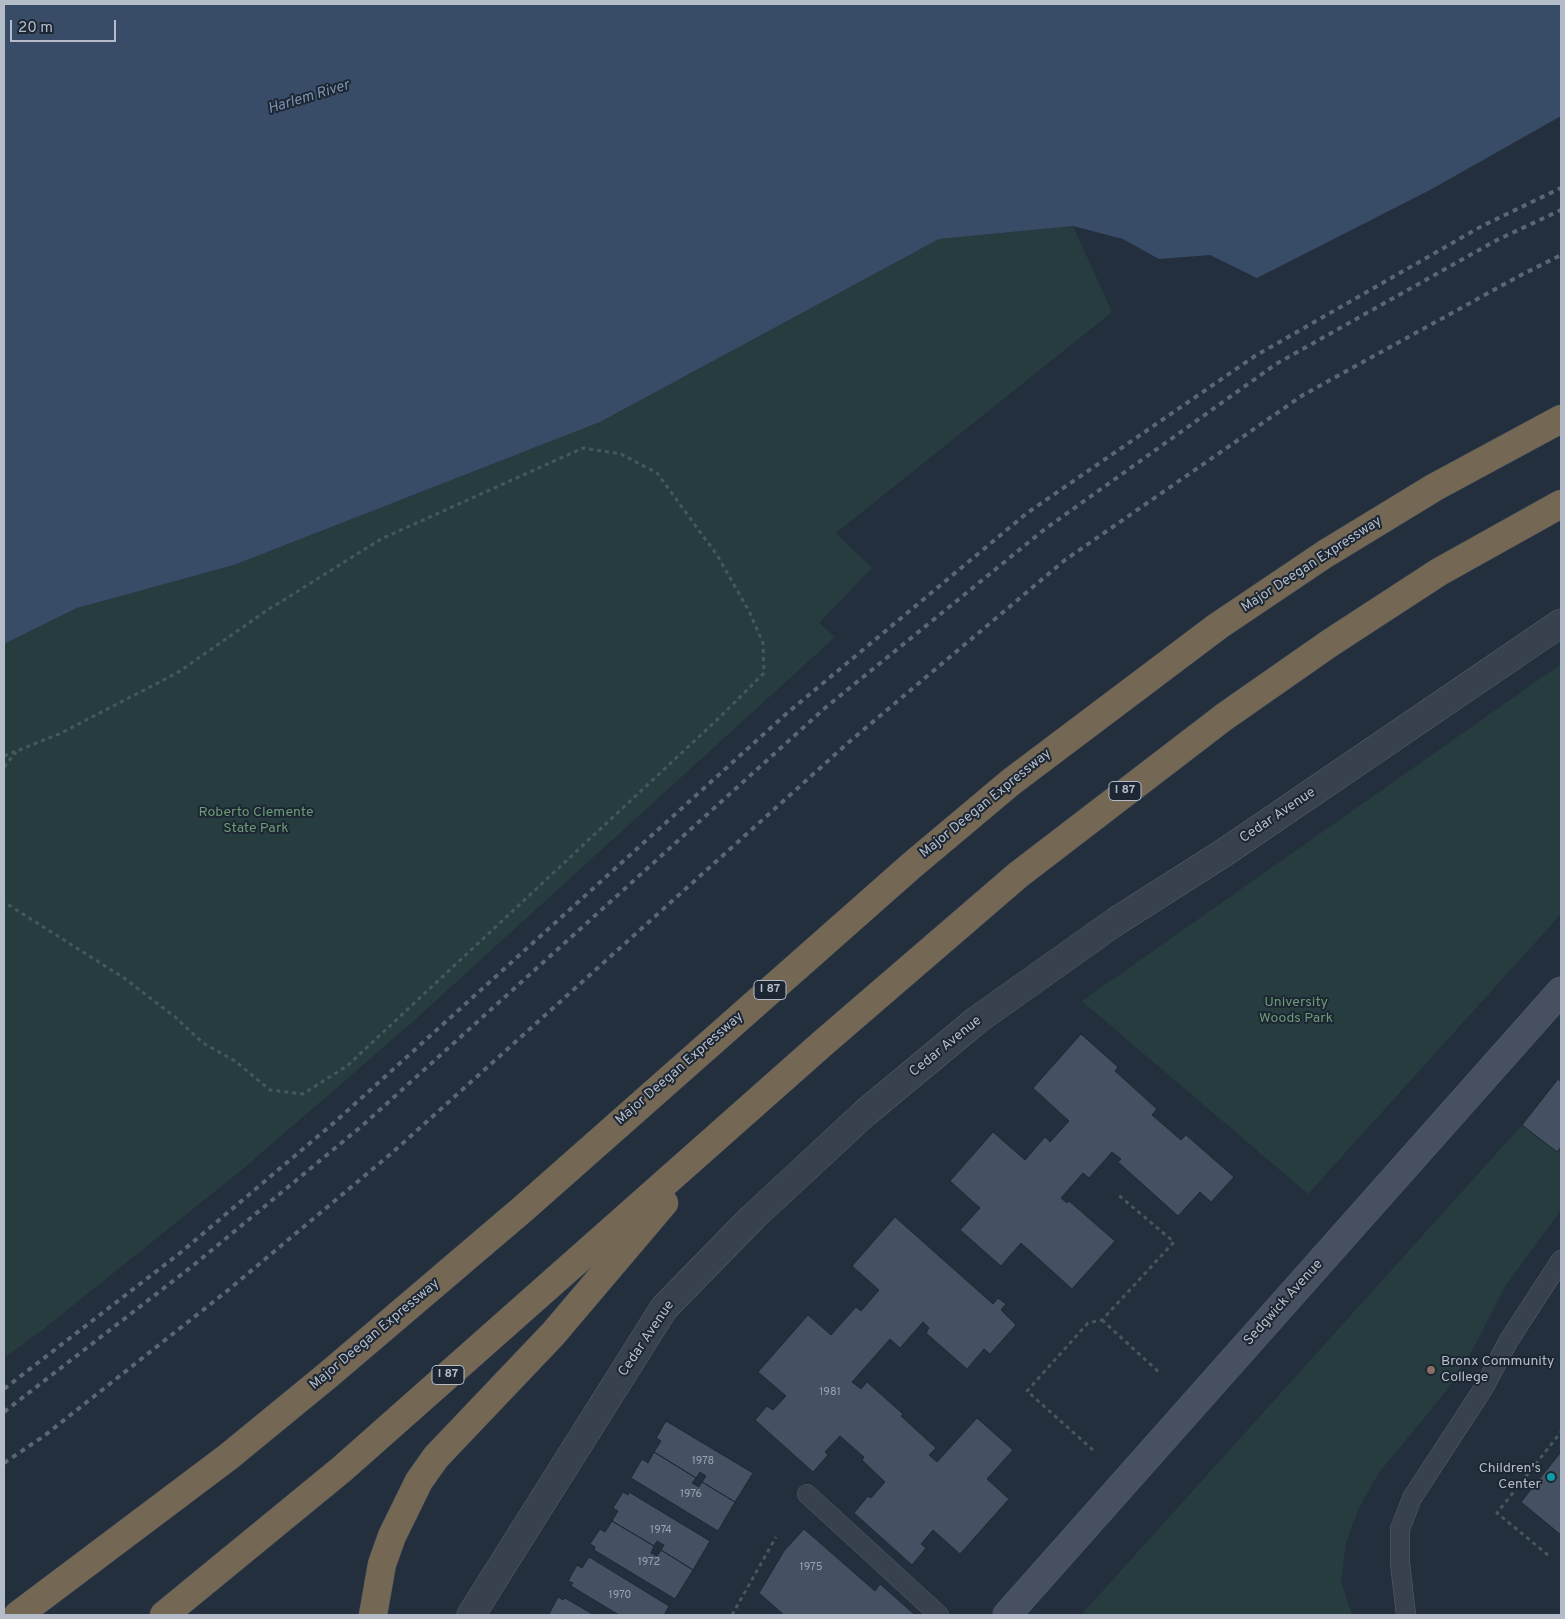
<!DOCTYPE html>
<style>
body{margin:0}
#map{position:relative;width:1565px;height:1619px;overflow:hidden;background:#242f3e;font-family:Overpass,sans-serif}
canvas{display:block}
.frame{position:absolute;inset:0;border:5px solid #b4bcc9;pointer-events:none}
.scale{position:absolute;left:10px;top:20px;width:106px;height:22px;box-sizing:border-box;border:2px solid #b4bcc9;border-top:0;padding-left:6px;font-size:15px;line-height:18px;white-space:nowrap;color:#b4bcc9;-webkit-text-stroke:4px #1d2633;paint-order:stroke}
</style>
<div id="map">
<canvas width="1565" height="1619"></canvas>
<div class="frame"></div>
<div class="scale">20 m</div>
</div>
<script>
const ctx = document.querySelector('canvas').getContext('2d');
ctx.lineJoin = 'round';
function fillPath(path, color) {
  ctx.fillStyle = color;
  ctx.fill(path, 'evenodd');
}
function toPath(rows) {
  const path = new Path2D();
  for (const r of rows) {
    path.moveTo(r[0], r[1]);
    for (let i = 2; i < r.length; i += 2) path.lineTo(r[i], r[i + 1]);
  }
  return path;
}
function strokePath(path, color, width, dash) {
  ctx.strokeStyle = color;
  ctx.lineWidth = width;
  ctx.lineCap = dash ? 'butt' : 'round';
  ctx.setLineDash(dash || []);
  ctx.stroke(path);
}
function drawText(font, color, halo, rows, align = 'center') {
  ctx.font = font + ' Overpass,sans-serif';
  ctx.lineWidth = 4;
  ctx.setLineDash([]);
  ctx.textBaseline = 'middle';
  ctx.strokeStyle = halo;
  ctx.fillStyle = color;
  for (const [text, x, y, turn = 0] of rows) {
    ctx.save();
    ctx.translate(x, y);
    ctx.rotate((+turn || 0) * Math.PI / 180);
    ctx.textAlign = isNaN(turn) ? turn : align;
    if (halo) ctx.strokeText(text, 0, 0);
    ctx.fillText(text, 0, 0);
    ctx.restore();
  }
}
fillPath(toPath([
 [1073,226,1112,312,836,533,872,568,819,623,835,637,408,1026,244,1168,40,1332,4,1358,4,644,77,608,234,565,600,422,939,239],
 [1561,664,1561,914,1308,1194,1082,1001],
 [1522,1125,1557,1152,1561,1147,1561,1210,1506,1285,1473,1349,1447,1390,1378,1474,1358,1510,1346,1543,1341,1581,1352,1615,1081,1615]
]), '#263c3f');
fillPath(toPath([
 [4,4,1561,4,1561,116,1430,190,1257,278,1210,255,1159,259,1123,239,1073,226,939,239,600,422,234,565,77,608,4,644]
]), '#394c67');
const building = toPath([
 [1081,1034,1118,1067,1115,1071,1157,1109,1152,1115,1181,1140,1186,1135,1234,1177,1211,1202,1200,1192,1178,1216,1118,1162,1121,1159,1112,1152,1089,1178,1083,1173,1061,1198,1067,1203,1069,1201,1115,1241,1072,1289,1021,1243,1001,1266,960,1230,980,1208,950,1181,993,1132,1025,1160,1045,1137,1050,1142,1069,1121,1033,1088,1081,1034],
 [1558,1079,1561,1082,1561,1147,1557,1152,1522,1125,1558,1079],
 [895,1217,993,1304,998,1298,1006,1304,1001,1310,1016,1325,990,1354,984,1349,967,1369,926,1333,929,1328,923,1322,900,1348,890,1339,852,1382,861,1389,867,1382,903,1414,901,1416,936,1448,929,1455,937,1462,977,1418,1013,1450,987,1479,1009,1499,960,1554,933,1530,921,1544,926,1548,912,1565,854,1513,868,1496,871,1498,885,1482,862,1460,864,1457,840,1436,825,1452,828,1455,813,1472,755,1420,767,1406,773,1410,786,1396,758,1372,808,1315,831,1335,856,1307,861,1311,879,1290,852,1266,895,1217],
 [666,1421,753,1473,735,1502,702,1482,706,1476,700,1472,696,1478,654,1452,661,1441,656,1438,666,1421],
 [654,1452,696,1478,692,1483,699,1487,702,1482,735,1502,718,1531,631,1478,642,1459,648,1463,654,1452],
 [1561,1452,1561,1535,1521,1502,1561,1452],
 [623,1492,628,1495,629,1492,710,1541,693,1570,661,1550,664,1545,657,1541,654,1546,612,1521,618,1511,613,1508,623,1492],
 [612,1521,654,1546,651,1553,657,1556,661,1550,693,1570,675,1599,594,1550,595,1547,590,1544,600,1529,605,1532,612,1521],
 [804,1529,875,1591,880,1584,915,1615,784,1615,759,1593,784,1551,804,1529],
 [589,1557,669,1606,664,1615,619,1615,571,1586,573,1583,568,1581,577,1565,582,1568,589,1557],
 [558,1597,563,1600,565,1598,594,1615,551,1615,549,1614,558,1597]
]);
fillPath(building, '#455162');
strokePath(building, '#1f2835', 1);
const service = toPath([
 [807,1494,939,1615],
 [1406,1615,1400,1563,1400,1529,1412,1498,1483,1389,1509,1340,1561,1260]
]);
const minor = toPath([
 [471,1615,664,1308,752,1218,865,1113,977,1020,1115,922,1225,852,1561,623]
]);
const secondary = toPath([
 [1007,1615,1561,991]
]);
const motorway = toPath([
 [18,1615,228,1457,328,1375,524,1208,911,866,1011,782,1218,626,1325,554,1435,487,1561,419],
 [164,1615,342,1469,823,1043,1018,875,1224,717,1330,643,1439,572,1561,504],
 [373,1615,382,1564,392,1536,419,1481,436,1457,553,1334,664,1203]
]);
strokePath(service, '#565f6c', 20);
strokePath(minor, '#565f6c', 29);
strokePath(secondary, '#565f6c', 29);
strokePath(motorway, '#434c59', 29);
strokePath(toPath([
 [4,756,59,734,177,673,266,611,381,539,583,448,621,454,657,473,717,555,749,611,763,643,764,673,720,717,347,1066,303,1094,270,1090,235,1061,203,1043,175,1017,124,978,4,902],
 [4,767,16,752],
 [1102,1320,1161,1374],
 [1093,1450,1027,1391,1088,1323,1102,1320,1174,1242,1116,1193],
 [1548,1555,1497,1513,1561,1432],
 [732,1615,776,1537]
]), '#44595c', 3, [4, 4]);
strokePath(service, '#38414e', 19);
strokePath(minor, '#38414e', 28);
strokePath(secondary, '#465061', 28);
strokePath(motorway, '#746855', 28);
strokePath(toPath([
 [4,1389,180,1253,336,1121,786,714,1027,513,1255,356,1482,226,1561,188],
 [4,1412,195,1264,363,1125,825,708,1045,529,1276,364,1495,241,1561,210],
 [4,1463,44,1436,227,1291,393,1152,849,742,1065,560,1303,395,1521,275,1561,255]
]), '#5a6575', 4, [5, 5]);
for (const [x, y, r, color] of [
 [1431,1370,5,"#8d6e63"],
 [1551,1477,5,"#0f9aa8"]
]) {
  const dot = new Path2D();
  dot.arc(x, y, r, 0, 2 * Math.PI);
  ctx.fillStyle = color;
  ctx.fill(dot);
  strokePath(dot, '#1d2633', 2);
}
drawText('11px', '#98a1af', null, [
 ["1981",830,1393],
 ["1978",703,1462],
 ["1976",691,1495],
 ["1974",661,1531],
 ["1972",649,1563],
 ["1975",811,1568],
 ["1970",620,1596]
]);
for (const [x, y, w] of [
 [1125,791,32],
 [770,990,32],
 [448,1375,32]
]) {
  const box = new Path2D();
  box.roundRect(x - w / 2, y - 9.5, w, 19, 4);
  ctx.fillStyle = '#1d2633';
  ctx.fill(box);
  strokePath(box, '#b4bcc9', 1);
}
drawText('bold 12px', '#b4bcc9', null, [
 ["I 87",1125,791],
 ["I 87",770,990],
 ["I 87",448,1375]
]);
drawText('14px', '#b4bcc9', '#1d2633', [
 ["Major Deegan Expressway",1312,565,-33],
 ["Major Deegan Expressway",986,804,-39],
 ["Cedar Avenue",1278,816,-34],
 ["Cedar Avenue",946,1047,-39],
 ["Major Deegan Expressway",680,1069,-41],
 ["Sedgwick Avenue",1284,1303,-48],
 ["Major Deegan Expressway",375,1335,-40],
 ["Cedar Avenue",647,1339,-56]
]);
drawText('14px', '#6b9a76', '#1d2633', [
 ["Roberto Clemente",256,813],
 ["State Park",256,829],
 ["University",1296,1003],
 ["Woods Park",1296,1019]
]);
drawText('14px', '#b4bcc9', '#1d2633', [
 ["Bronx Community",1441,1362],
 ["College",1441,1378],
 ["Children's",1541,1469,"right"],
 ["Center",1541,1485,"right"]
], 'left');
drawText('italic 15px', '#7c92b1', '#1d2633', [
 ["Harlem River",309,98,-17]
]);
</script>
